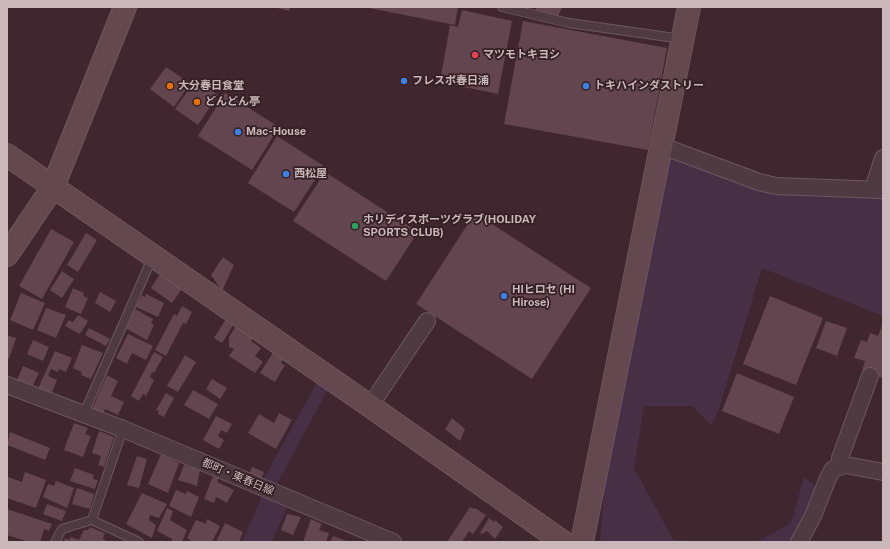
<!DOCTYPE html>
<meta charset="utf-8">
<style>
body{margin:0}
#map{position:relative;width:890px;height:549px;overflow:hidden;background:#40262e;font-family:"Public Sans",sans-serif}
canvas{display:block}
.frame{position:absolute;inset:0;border:8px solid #cab7bc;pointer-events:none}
</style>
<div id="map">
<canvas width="890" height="549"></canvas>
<div class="frame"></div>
</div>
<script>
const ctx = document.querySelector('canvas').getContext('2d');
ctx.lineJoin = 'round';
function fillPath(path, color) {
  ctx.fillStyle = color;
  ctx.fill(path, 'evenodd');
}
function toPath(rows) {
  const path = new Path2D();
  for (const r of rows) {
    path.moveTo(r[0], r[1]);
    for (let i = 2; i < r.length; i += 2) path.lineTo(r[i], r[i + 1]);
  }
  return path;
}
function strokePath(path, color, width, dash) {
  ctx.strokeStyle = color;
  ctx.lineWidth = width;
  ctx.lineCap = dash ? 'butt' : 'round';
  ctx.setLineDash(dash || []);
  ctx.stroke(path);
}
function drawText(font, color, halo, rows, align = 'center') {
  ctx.font = font + ' "Public Sans","Noto Sans JP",sans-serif';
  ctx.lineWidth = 3.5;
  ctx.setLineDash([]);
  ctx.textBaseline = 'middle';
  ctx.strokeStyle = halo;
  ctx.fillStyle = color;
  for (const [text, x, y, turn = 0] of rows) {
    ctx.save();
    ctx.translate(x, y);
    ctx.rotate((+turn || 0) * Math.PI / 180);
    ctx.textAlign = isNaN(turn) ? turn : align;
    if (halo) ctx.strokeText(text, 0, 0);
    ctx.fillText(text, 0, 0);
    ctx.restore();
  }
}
fillPath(toPath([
 [671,154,774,191,883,195,883,316,762,268,719,409,711,425,692,406,644,406,634,468,673,539,698,542,600,542,605,481],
 [317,382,328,389,276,486,263,480],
 [804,477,818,488,792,542,756,542,791,523],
 [263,494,288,505,272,542,242,542]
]), '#472f45');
fillPath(toPath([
 [274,7,290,7,289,11],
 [364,7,458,7,455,25],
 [536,7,562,7,558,17,536,10],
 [462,10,512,21,498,94,440,82,450,25,458,27],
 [523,21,667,48,648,150,504,124],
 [166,67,190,83,174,107,150,89],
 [196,79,218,95,198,125,175,109],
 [225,93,279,127,252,170,198,136],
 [277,136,324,166,294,212,248,183],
 [325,172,418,232,386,281,293,221],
 [475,213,591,288,532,379,416,304],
 [51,229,74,242,42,299,19,286],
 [86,233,97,240,78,272,67,265],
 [223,257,234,265,222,291,211,275],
 [62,271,74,279,62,298,50,290],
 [160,274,182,289,172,303,151,288],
 [73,288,84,293,83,296,88,298,81,314,65,307],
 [100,292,116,301,110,312,95,303],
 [21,293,45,303,33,330,10,320],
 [146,294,164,303,158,317,136,307,142,295,145,297],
 [770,296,823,318,796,385,743,364],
 [182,306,192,312,186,324,183,323,166,356,155,350,174,314,177,316],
 [46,308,66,315,56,338,37,330],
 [135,309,153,319,151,323,154,325,147,340,125,328],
 [78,315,88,321,80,334,65,326,69,320,73,322],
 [226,319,234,324,222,343,214,338],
 [826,321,847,328,837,356,816,348],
 [883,323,883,378,862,371,865,361,854,358,861,340,867,342,870,333,878,336],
 [236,326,253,338,251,341,261,348,255,356,263,362,255,373,229,356,234,349,229,347,229,337],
 [89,328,110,339,106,346,85,335],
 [128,334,153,346,146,360,132,353,127,364,116,358],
 [7,335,16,338,9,359,7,359],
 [33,340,49,347,43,361,27,354],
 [82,345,103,353,91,379,81,375,82,372,73,368],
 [55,351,72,358,66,372,59,369,58,372,51,369,48,376,57,380,51,395,38,389],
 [274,351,284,358,281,363,285,365,275,382,260,373],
 [154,352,163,357,154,373,152,372,150,377,154,380,146,396,143,394,139,401,131,396],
 [185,355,196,362,178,392,167,386],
 [23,366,39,373,32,387,17,380],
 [737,373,794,397,779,434,722,411],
 [107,375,118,381,111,396,124,402,118,415,105,409,103,414,92,409],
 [212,379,227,388,220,399,206,389],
 [193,390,218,404,209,419,184,405],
 [166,393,174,398,164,417,158,414,159,411,156,410],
 [279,413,292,420,276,449,248,433,259,414,274,423],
 [216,416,232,424,227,433,221,430,218,436,224,440,219,449,203,440],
 [452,418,465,429,460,441,445,429],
 [74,423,88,428,85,434,91,436,83,457,64,450],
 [99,431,114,437,104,467,98,465,101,456,92,453],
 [10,432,50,448,45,460,7,445],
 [161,454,179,463,168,493,148,484],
 [137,456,147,459,139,488,127,485],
 [184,465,200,470,197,486,178,480],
 [252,467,264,472,261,480,249,474],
 [75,468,94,475,93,479,98,480,95,489,70,481],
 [25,472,46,480,36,508,7,498,8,477,22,482],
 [213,476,219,478,217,482,234,490,227,503,216,497,214,503,204,499],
 [56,481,74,488,67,508,43,497,48,484,54,486],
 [77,488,94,494,90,509,72,504],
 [176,490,186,494,187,491,199,497,191,517,169,506],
 [142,493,167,504,159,518,150,515,149,520,156,525,152,538,126,524],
 [47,504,66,511,62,521,43,514],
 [470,507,474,509,475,508,486,515,473,534,469,531,462,542,447,542],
 [167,508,173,511,170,520,187,530,182,542,171,542,172,539,157,531],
 [7,509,52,524,49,531,44,529,40,542,29,542,7,535],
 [287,514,301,517,293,535,281,530],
 [489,518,494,522,495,520,503,527,495,539,487,531,482,534,480,533],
 [207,519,220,526,212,542,193,542,187,538,196,520,206,524],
 [311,519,322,524,319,530,329,533,326,542,303,542],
 [225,523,243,532,239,542,216,542],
 [90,527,105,533,103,539,108,542,64,542,65,538,69,540,71,537,79,540,84,530,88,530],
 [333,536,349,542,330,542]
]), '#62454e');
const lane = toPath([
 [502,7,569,23,682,39],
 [84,413,153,256],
 [92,520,123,429],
 [55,542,62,529,92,520,139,542]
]);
const street = toPath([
 [662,146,759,182,776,186,883,190],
 [873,189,883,158],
 [7,385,123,429,393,542],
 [370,406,427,321],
 [840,458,870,376],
 [799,542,813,516,828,478,833,469,846,465,883,472]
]);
const secondary = toPath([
 [7,155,370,406,563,542],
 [7,255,53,187,125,7],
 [582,542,689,7]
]);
strokePath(lane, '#6d585f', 10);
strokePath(street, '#6d585f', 18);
strokePath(secondary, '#6d585f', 24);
strokePath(lane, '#503a41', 8);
strokePath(street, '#503a41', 16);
strokePath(secondary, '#63484f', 22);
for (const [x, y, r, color] of [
 [475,55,4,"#e0444e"],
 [404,81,4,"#3f7fe0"],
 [170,86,4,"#e8710a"],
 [586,86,4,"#3f7fe0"],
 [197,102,4,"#e8710a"],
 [238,132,4,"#3f7fe0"],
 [286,174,4,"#3f7fe0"],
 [355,226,4,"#2e9e5b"],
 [504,296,4,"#3f7fe0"]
]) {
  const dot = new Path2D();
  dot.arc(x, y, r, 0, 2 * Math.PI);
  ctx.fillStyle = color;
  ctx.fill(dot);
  strokePath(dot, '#351f26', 1.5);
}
drawText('bold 11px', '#cab7bc', '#351f26', [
 ["マツモトキヨシ",483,55],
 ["フレスポ春日浦",412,81],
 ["大分春日食堂",178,86],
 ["トキハインダストリー",594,86],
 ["どんどん亭",205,102],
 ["Mac-House",246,132],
 ["西松屋",294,174],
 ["ホリデイスポーツグラブ(HOLIDAY",363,220],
 ["SPORTS CLUB)",363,233],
 ["HIヒロセ (HI",512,290],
 ["Hirose)",512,303]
], 'left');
drawText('11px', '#cab7bc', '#351f26', [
 ["都町・東春日線",238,477,23]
]);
</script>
